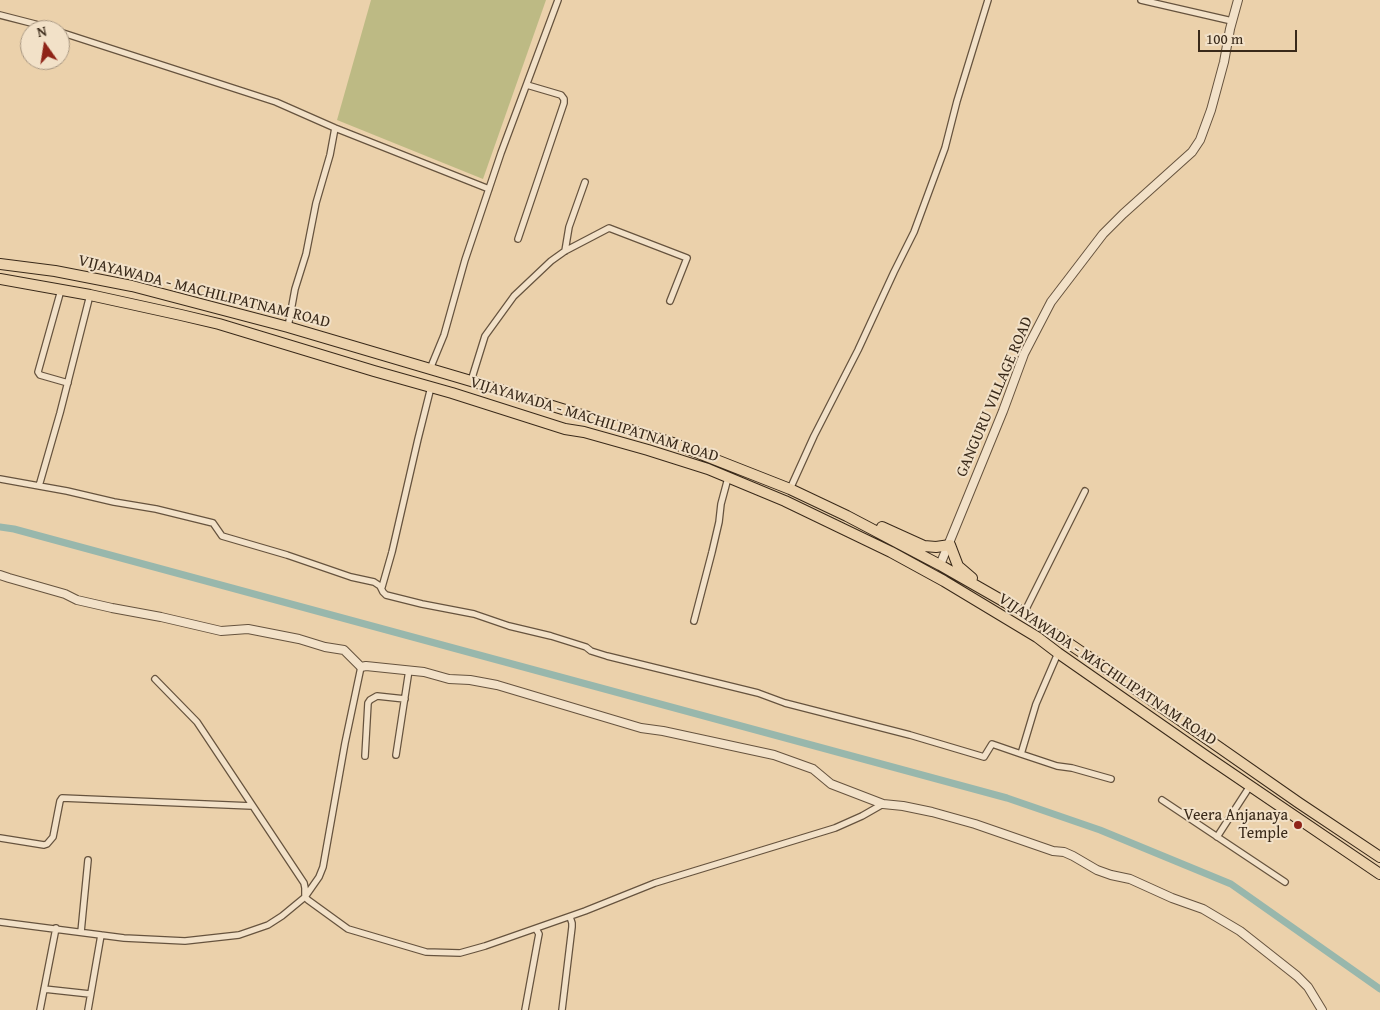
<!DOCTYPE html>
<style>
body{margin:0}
#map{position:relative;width:1380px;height:1010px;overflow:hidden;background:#ebd1ab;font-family:"Gentium Book Plus",serif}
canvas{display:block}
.north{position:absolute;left:20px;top:20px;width:50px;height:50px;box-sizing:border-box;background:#f2e1c8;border:1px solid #a89782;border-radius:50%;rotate:347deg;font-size:14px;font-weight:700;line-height:20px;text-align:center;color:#392919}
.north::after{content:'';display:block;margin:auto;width:18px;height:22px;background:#8f2418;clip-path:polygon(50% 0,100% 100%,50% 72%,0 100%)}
.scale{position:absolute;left:1198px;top:30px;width:99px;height:22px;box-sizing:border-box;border:2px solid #392919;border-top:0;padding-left:6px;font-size:15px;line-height:18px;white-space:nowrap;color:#392919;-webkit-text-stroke:4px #f2e1c8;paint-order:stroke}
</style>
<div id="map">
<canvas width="1380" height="1010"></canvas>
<div class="north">N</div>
<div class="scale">100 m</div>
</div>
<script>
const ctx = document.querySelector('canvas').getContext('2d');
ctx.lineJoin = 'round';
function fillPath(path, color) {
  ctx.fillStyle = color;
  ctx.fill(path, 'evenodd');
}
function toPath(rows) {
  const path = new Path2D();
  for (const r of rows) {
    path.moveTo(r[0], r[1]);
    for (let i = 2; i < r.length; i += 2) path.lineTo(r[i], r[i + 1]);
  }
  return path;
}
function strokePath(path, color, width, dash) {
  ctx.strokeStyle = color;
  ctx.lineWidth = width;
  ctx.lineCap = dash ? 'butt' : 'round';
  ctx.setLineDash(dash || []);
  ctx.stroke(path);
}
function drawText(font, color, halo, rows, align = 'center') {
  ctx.font = font + ' "Gentium Book Plus",serif';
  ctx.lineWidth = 4;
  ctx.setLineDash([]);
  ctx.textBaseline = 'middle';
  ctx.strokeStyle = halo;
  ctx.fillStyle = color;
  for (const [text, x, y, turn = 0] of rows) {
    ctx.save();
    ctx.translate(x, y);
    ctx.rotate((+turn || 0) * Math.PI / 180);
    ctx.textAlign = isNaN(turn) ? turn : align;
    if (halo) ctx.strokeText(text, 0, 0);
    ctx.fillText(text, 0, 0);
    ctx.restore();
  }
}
fillPath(toPath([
 [371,0,546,0,483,179,337,120]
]), '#bdba84');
strokePath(toPath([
 [0,527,14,529,1007,798,1100,830,1231,884,1380,989]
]), '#98b7ac', 7);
const minor = toPath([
 [1141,0,1232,21],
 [0,15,35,24,53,30],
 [60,32,276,102,335,128,489,189],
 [518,239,564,103,564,99,561,95,527,85],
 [565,251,569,227,585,182],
 [61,290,38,372,40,375,68,383],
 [288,327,295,289,306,254,316,203,330,155,335,128],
 [430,369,444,335,465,260,501,153,558,0],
 [471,381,485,336,514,296,551,261,565,251,609,228,687,258,670,301],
 [0,479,67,491,114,502,156,509,213,523,222,536,287,555,351,577,374,582,380,586,383,592,386,595,422,604,474,614,509,626,551,636,586,647,591,651,607,656,758,693,785,703,910,735,984,757,992,744,1021,754,1036,704,1058,653],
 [39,486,60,413,90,295],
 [790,489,814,436,858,350,894,272,914,232,945,148,957,101,988,0],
 [382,587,392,552,418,439,431,387],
 [1024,613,1085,491],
 [694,621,712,552,719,522,721,504,728,478],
 [155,679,197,722,304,883,305,888,305,897,308,900,348,929,426,952,460,953,485,946,585,911,655,883,835,828,862,816,883,804],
 [1021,754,1057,766,1072,768,1111,779],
 [396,755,409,670],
 [365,756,368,703,370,700,377,696,405,699],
 [1162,800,1285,882],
 [1217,837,1250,786],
 [0,838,44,845,47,844,53,837,60,801,62,798,252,806],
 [0,922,124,938,185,941,239,935,268,925,282,916,305,897,319,877,323,867,345,743,361,667],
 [81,932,88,860],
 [44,989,90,994],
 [40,1010,56,928],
 [88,1010,101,935],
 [525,1010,538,939,539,934,536,929],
 [562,1010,572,927,572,923,570,917]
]);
const tertiary = toPath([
 [940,565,1003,411,1024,354,1051,302,1103,234,1123,214,1192,152,1200,140,1211,110,1224,62,1230,29,1238,0],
 [0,575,9,578,65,594,77,600,112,608,161,617,221,631,248,629,299,639,325,647,344,650,361,667,366,666,424,672,449,679,470,680,497,685,641,728,663,731,774,755,813,769,831,784,883,804,903,806,932,812,975,824,1053,851,1064,852,1073,856,1097,870,1111,875,1130,879,1172,898,1203,909,1240,931,1297,976,1308,987,1322,1010]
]);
const trunk = toPath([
 [0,264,55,271,132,286,288,327,471,381,673,443,790,489,847,516,940,565,1024,613,1124,681,1299,803,1380,857],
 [0,279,90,295,181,315,219,324,374,371,452,393,565,429,584,432,648,450,708,469,785,501,891,552,944,581,1037,637,1058,653,1206,756,1380,874],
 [882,527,924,546,936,547,950,545,958,566,972,578]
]);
strokePath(minor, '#66533e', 8);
strokePath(tertiary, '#66533e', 10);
strokePath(trunk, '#392919', 12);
strokePath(minor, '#f2e1c8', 5.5);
strokePath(tertiary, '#f2e1c8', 8);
strokePath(trunk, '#ebd1ab', 10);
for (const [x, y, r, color] of [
 [1298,825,5,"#8f2418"]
]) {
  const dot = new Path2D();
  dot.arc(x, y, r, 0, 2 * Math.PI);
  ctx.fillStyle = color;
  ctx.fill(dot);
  strokePath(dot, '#f2e1c8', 2);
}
drawText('16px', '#392919', '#f2e1c8', [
 ["VIJAYAWADA - MACHILIPATNAM ROAD",204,292,14],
 ["GANGURU VILLAGE ROAD",995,397,-67],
 ["VIJAYAWADA - MACHILIPATNAM ROAD",594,420,17],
 ["VIJAYAWADA - MACHILIPATNAM ROAD",1107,670,34]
]);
drawText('16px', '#392919', '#f2e1c8', [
 ["Veera Anjanaya",1288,816],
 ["Temple",1288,834]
], 'right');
</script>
